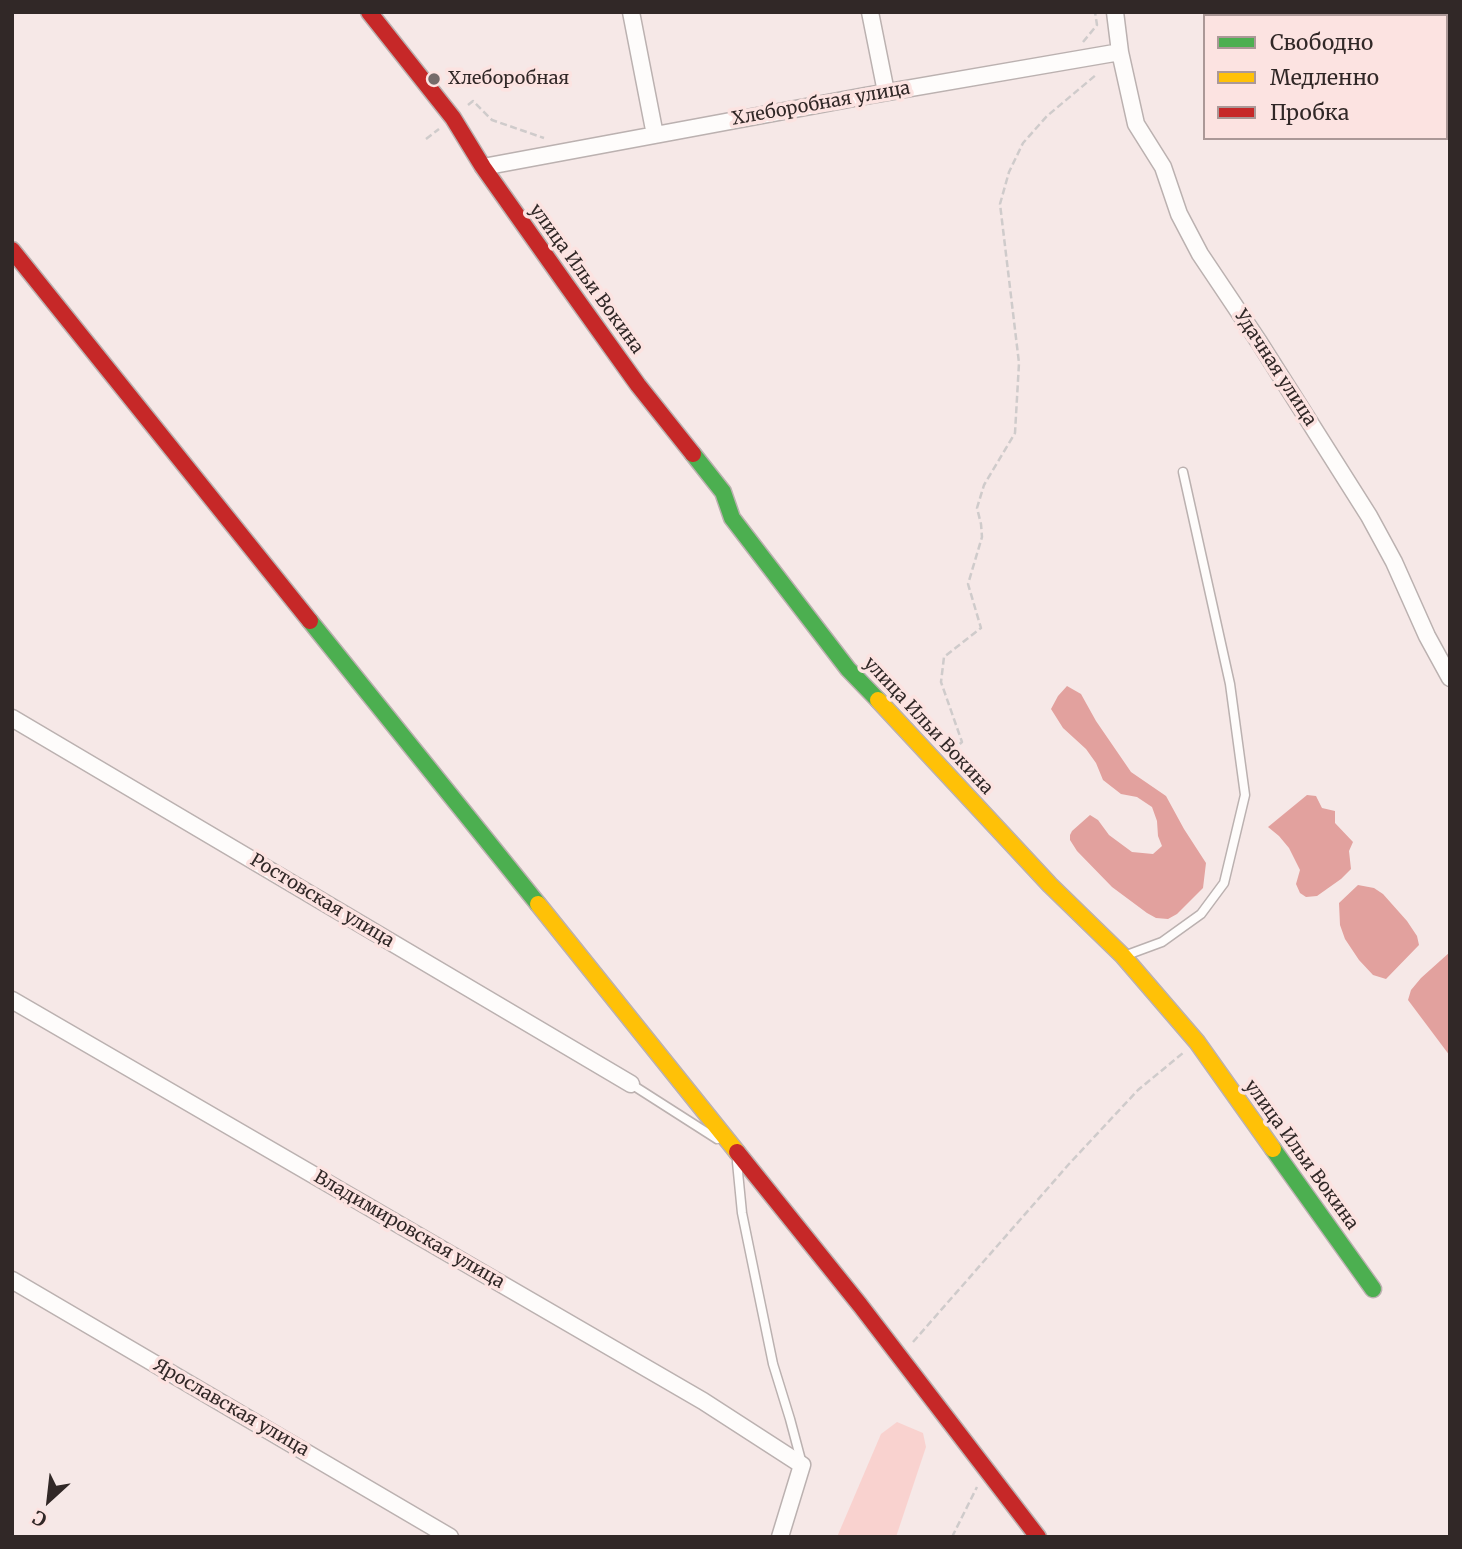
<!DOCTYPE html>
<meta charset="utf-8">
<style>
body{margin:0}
#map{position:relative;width:1462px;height:1549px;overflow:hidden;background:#f6e8e7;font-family:Merriweather,serif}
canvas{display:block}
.frame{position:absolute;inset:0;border:14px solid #312827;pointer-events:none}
.legend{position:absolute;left:1203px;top:14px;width:245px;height:126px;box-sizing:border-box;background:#fce3e1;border:2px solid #ab9897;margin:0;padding:9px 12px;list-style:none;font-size:21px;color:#312827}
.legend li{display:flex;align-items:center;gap:14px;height:35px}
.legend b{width:35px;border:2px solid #ab9897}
.north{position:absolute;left:14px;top:1465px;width:70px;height:70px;-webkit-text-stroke:5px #fce3e1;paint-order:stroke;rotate:207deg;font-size:19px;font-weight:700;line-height:28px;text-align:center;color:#312827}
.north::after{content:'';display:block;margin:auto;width:24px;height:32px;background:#312827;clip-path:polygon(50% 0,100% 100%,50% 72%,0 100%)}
</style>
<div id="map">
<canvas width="1462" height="1549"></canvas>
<div class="frame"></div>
<ul class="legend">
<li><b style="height:9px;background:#4caf50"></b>Свободно</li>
<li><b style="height:9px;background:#ffc107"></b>Медленно</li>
<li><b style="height:9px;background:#c62828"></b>Пробка</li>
</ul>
<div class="north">С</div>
</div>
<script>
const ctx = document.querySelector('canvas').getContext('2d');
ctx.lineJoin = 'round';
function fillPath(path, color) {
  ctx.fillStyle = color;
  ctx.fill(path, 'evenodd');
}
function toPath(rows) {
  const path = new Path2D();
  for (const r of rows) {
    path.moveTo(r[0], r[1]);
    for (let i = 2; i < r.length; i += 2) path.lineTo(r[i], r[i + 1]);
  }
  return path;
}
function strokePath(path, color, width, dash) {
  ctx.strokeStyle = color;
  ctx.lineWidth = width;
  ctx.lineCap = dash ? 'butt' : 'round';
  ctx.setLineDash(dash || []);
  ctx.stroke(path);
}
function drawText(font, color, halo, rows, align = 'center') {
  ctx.font = font + ' Merriweather,serif';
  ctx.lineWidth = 7;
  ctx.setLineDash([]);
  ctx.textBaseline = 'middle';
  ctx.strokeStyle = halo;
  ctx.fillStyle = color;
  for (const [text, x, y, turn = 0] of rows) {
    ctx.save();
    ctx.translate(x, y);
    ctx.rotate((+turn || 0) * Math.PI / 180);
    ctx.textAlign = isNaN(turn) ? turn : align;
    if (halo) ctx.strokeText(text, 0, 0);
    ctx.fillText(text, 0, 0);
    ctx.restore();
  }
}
fillPath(toPath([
 [897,1422,923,1433,926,1447,896,1537,837,1537,881,1434]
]), '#f9d2cf');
fillPath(toPath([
 [1067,686,1081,694,1096,721,1131,772,1166,796,1184,829,1206,863,1203,888,1177,914,1168,919,1156,918,1147,913,1112,887,1077,851,1070,840,1070,835,1072,831,1090,815,1098,820,1109,835,1132,852,1153,854,1162,846,1158,836,1157,821,1152,807,1137,797,1121,794,1103,780,1096,763,1086,749,1063,728,1051,709,1058,696],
 [1307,795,1316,796,1322,808,1335,811,1335,823,1353,842,1349,851,1351,869,1341,879,1317,896,1306,897,1300,893,1296,884,1300,870,1289,848,1279,836,1268,827],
 [1358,885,1374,888,1383,894,1407,921,1417,936,1419,945,1386,979,1373,975,1359,960,1345,939,1340,925,1339,903],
 [1450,952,1450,1056,1408,1000,1411,990,1421,978]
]), '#e2a19e');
const lane = toPath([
 [1124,956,1162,942,1201,914,1224,883,1245,795,1230,684,1183,472],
 [631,1084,717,1139],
 [737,1162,742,1213,773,1364,790,1419,802,1464]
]);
const street = toPath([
 [631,12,655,135],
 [870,12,886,92],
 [1120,52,1136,124,1163,167,1179,214,1200,254,1259,342,1369,516,1394,562,1427,636,1450,678],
 [483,167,865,96,1120,52,1115,12],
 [12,718,631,1084],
 [12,1000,703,1401,802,1465,780,1537],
 [12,1280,450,1537]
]);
const fast = toPath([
 [693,454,723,492,732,518,848,669,878,700],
 [310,621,538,904],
 [1273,1149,1373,1289]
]);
const slow = toPath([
 [878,700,1050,885,1123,956,1197,1042,1273,1149],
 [538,904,737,1152]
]);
const jam = toPath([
 [369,12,453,118,483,167,565,283,638,385,693,454],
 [12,250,310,621],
 [737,1152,860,1305,1038,1537]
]);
strokePath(lane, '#bbb1b0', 11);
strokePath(street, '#bbb1b0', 19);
strokePath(fast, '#bbb1b0', 19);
strokePath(slow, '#bbb1b0', 19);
strokePath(jam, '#bbb1b0', 19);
strokePath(toPath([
 [1083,42,1097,25,1095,12],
 [468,105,473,101,492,120,544,138],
 [426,139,439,129],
 [952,751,962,742,941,682,944,657,981,628,968,584,982,537,981,524,977,508,984,485,1015,433,1019,363,1000,204,1009,172,1023,143,1047,116,1097,74],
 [913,1342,1069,1164,1138,1090,1183,1053],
 [952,1537,977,1487]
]), '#cfcbcb', 2.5, [7, 3.5]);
strokePath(lane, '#fefcfb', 8);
strokePath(street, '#fefcfb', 16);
strokePath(fast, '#4caf50', 16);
strokePath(slow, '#ffc107', 16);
strokePath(jam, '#c62828', 16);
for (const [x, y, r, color] of [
 [434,79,7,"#766b6a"]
]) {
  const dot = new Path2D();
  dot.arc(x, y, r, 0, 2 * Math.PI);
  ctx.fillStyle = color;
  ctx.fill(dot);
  strokePath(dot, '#fce3e1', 2.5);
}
drawText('18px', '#312827', '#fce3e1', [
 ["Хлеборобная",448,79]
], 'left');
drawText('18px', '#312827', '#fce3e1', [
 ["Хлеборобная улица",821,104,-10],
 ["улица Ильи Вокина",586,279,54],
 ["Удачная улица",1275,368,57],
 ["улица Ильи Вокина",928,726,47],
 ["Ростовская улица",322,901,31],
 ["улица Ильи Вокина",1301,1155,54],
 ["Владимировская улица",409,1230,30],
 ["Ярославская улица",231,1408,30]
]);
</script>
